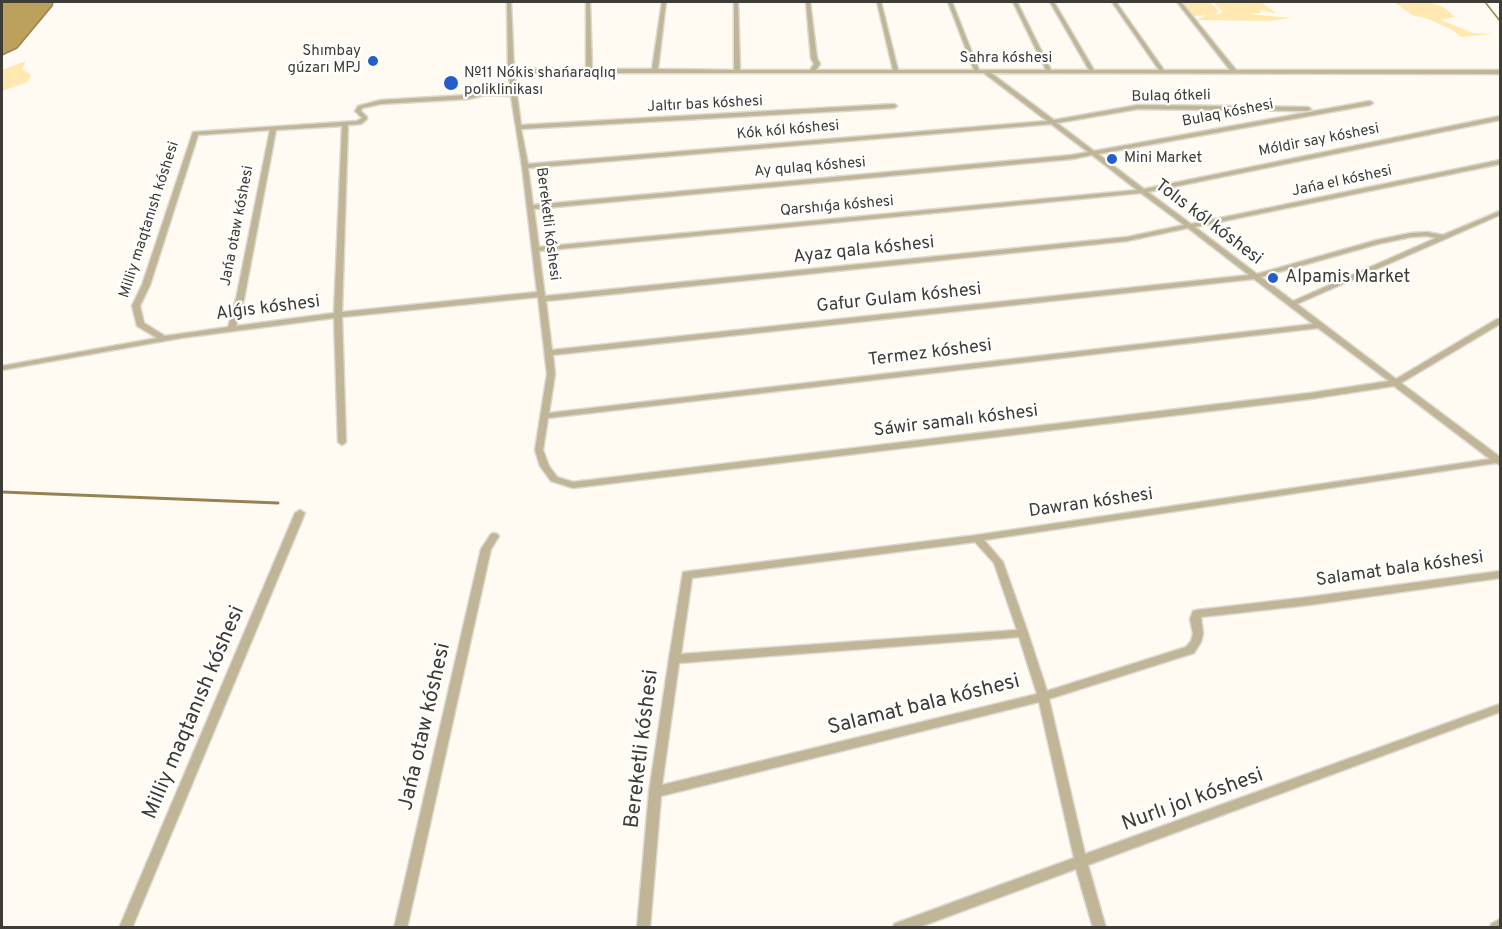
<!DOCTYPE html>
<meta charset="utf-8">
<style>
body{margin:0}
#map{position:relative;width:1502px;height:929px;overflow:hidden;background:#fffbf2;font-family:Overpass,sans-serif}
canvas{display:block}
.frame{position:absolute;inset:0;border:3px solid #3e3c36;pointer-events:none}
</style>
<div id="map">
<canvas width="1502" height="929"></canvas>
<div class="frame"></div>
</div>
<script>
const ctx = document.querySelector('canvas').getContext('2d');
ctx.lineJoin = 'round';
function fillPath(path, color) {
  ctx.fillStyle = color;
  ctx.fill(path, 'evenodd');
}
function toPath(rows) {
  const path = new Path2D();
  for (const r of rows) {
    path.moveTo(r[0], r[1]);
    for (let i = 2; i < r.length; i += 2) path.lineTo(r[i], r[i + 1]);
  }
  return path;
}
function strokePath(path, color, width, dash) {
  ctx.strokeStyle = color;
  ctx.lineWidth = width;
  ctx.lineCap = dash ? 'butt' : 'round';
  ctx.setLineDash(dash || []);
  ctx.stroke(path);
}
function drawText(font, color, halo, rows, align = 'center') {
  ctx.font = font + ' Overpass,sans-serif';
  ctx.lineWidth = 4.5;
  ctx.setLineDash([]);
  ctx.textBaseline = 'middle';
  ctx.strokeStyle = halo;
  ctx.fillStyle = color;
  for (const [text, x, y, turn = 0] of rows) {
    ctx.save();
    ctx.translate(x, y);
    ctx.rotate((+turn || 0) * Math.PI / 180);
    ctx.textAlign = isNaN(turn) ? turn : align;
    if (halo) ctx.strokeText(text, 0, 0);
    ctx.fillText(text, 0, 0);
    ctx.restore();
  }
}
fillPath(toPath([
 [1182,2,1210,2,1219,11,1216,15,1223,12,1213,2,1261,2,1277,14,1261,10,1260,13,1249,14,1292,18,1269,21,1196,20,1207,15,1194,16],
 [1394,2,1430,2,1445,8,1455,17,1441,20,1473,33,1493,34,1461,37,1451,29,1428,19,1412,15],
 [26,61,22,69,31,75,28,82,2,91,2,70]
]), '#ffe9b1');
const water = toPath([
 [2,2,53,2,52,6,17,48,2,55,2,2]
]);
fillPath(water, '#bba15b');
strokePath(water, '#968350', 1.5);
strokePath(toPath([
 [1485,2,1500,21]
]), '#968350', 1.5);
strokePath(toPath([
 [2,492,278,503]
]), '#968350', 3);
const minor = toPath([
 [507,2,511,2,514,69,586,69,586,2,590,2,592,69,652,69,662,2,666,2,658,69,734,70,734,2,738,2,740,70,810,70,814,64,811,58,806,2,810,2,817,58,820,64,816,70,893,70,877,2,881,2,898,70,974,70,948,2,952,2,979,70,1046,70,1013,2,1017,2,1051,70,1089,70,1050,2,1054,2,1094,70,1159,70,1112,2,1116,2,1164,70,1230,70,1177,2,1181,2,1236,70,1500,70,1500,74,991,73,1054,120,1138,105,1308,107,1311,109,1308,111,1138,109,1057,123,1094,151,1370,101,1373,103,1370,105,1098,154,1144,189,1500,116,1500,120,1148,192,1191,224,1500,160,1500,164,1195,227,1257,274,1377,240,1411,233,1427,232,1443,235,1500,211,1500,215,1297,304,1396,379,1497,319,1500,319,1500,324,1401,383,1500,457,1500,465,1496,463,984,540,1003,562,1028,633,1047,691,1186,647,1191,641,1193,634,1190,619,1193,611,1197,610,1309,597,1500,571,1500,578,1309,605,1201,617,1203,634,1201,642,1194,653,1049,699,1085,854,1500,704,1500,712,1088,865,1106,928,1093,928,1076,869,917,928,893,928,894,924,899,922,1074,858,1039,702,661,796,650,928,637,928,649,792,669,659,683,572,977,535,1490,459,1394,386,1310,399,573,488,551,481,540,466,535,450,547,374,538,297,342,317,346,442,342,445,338,442,334,318,181,338,2,370,2,366,157,338,137,326,132,306,142,285,193,132,357,121,362,118,355,111,358,106,381,100,468,95,486,91,511,92,508,71,507,2],
 [514,73,984,73,1047,121,528,164,521,129,894,108,897,106,894,104,521,125,517,95,519,94,517,92,514,73],
 [486,95,511,96,522,166,537,292,342,312,348,125,361,124,367,119,367,117,361,111,362,108,381,104,468,99,486,95],
 [1051,124,1088,152,1072,155,533,205,528,168,1051,124],
 [342,126,334,313,236,326,244,299,276,130,342,126],
 [270,130,236,299,228,327,165,336,144,323,140,306,150,285,198,135,270,130],
 [1092,155,1137,190,539,247,534,209,1072,159,1092,155],
 [1141,193,1184,225,1127,237,545,296,539,251,1141,193],
 [1188,228,1249,275,552,350,546,301,1127,241,1188,228],
 [1427,236,1436,238,1293,301,1261,277,1378,244,1411,237,1427,236],
 [1254,279,1313,324,549,413,555,374,553,355,1254,279],
 [1318,328,1389,381,1310,393,573,482,557,477,549,466,543,450,548,418,1318,328],
 [975,542,994,563,1017,630,681,654,692,578,975,542],
 [1019,637,1037,694,662,785,679,663,1019,637],
 [300,510,305,513,132,928,119,928,295,513,300,510],
 [494,533,497,534,499,536,491,549,407,928,394,928,481,549,491,534,494,533],
 [1500,919,1500,928,1490,928,1491,924,1500,919]
]);
strokePath(minor, '#dcd9d0', 3);
fillPath(minor, '#c0b597');
for (const [x, y, r, color] of [
 [373,61,6,"#235ecb"],
 [451,83,8,"#235ecb"],
 [1112,159,6,"#235ecb"],
 [1273,278,6,"#235ecb"]
]) {
  const dot = new Path2D();
  dot.arc(x, y, r, 0, 2 * Math.PI);
  ctx.fillStyle = color;
  ctx.fill(dot);
  strokePath(dot, '#fff', 2);
}
drawText('15px', '#3e3c36', '#fff', [
 ["Shımbay",361,52,"right"],
 ["gúzarı MPJ",361,69,"right"],
 ["№11 Nókis shańaraqlıq",464,74],
 ["poliklinikası",464,91],
 ["Mini Market",1124,159]
], 'left');
drawText('15px', '#3e3c36', '#fff', [
 ["Sahra kóshesi",1006,59],
 ["Bulaq ótkeli",1171,97,-1],
 ["Jaltır bas kóshesi",705,105,-3],
 ["Bulaq kóshesi",1228,114,-11],
 ["Kók kól kóshesi",788,131,-5],
 ["Móldir say kóshesi",1319,141,-11],
 ["Ay qulaq kóshesi",810,168,-5],
 ["Jańa el kóshesi",1342,182,-12],
 ["Qarshıǵa kóshesi",837,207,-5],
 ["Milliy maqtanısh kóshesi",150,220,-72],
 ["Bereketli kóshesi",547,224,83],
 ["Jańa otaw kóshesi",238,226,-79]
]);
drawText('18px', '#3e3c36', '#fff', [
 ["Tolıs kól kóshesi",1208,223,37],
 ["Ayaz qala kóshesi",864,251,-6],
 ["Gafur Gulam kóshesi",899,299,-6],
 ["Alǵıs kóshesi",268,309,-7],
 ["Termez kóshesi",930,354,-7],
 ["Sáwir samalı kóshesi",956,422,-7],
 ["Dawran kóshesi",1091,504,-8],
 ["Salamat bala kóshesi",1400,570,-8]
]);
drawText('18px', '#3e3c36', '#fff', [
 ["Alpamis Market",1285,278]
], 'left');
drawText('21px', '#3e3c36', '#fff', [
 ["Salamat bala kóshesi",924,706,-14],
 ["Milliy maqtanısh kóshesi",195,713,-67],
 ["Jańa otaw kóshesi",426,727,-77],
 ["Bereketli kóshesi",643,749,-83],
 ["Nurlı jol kóshesi",1193,801,-20]
]);
</script>
